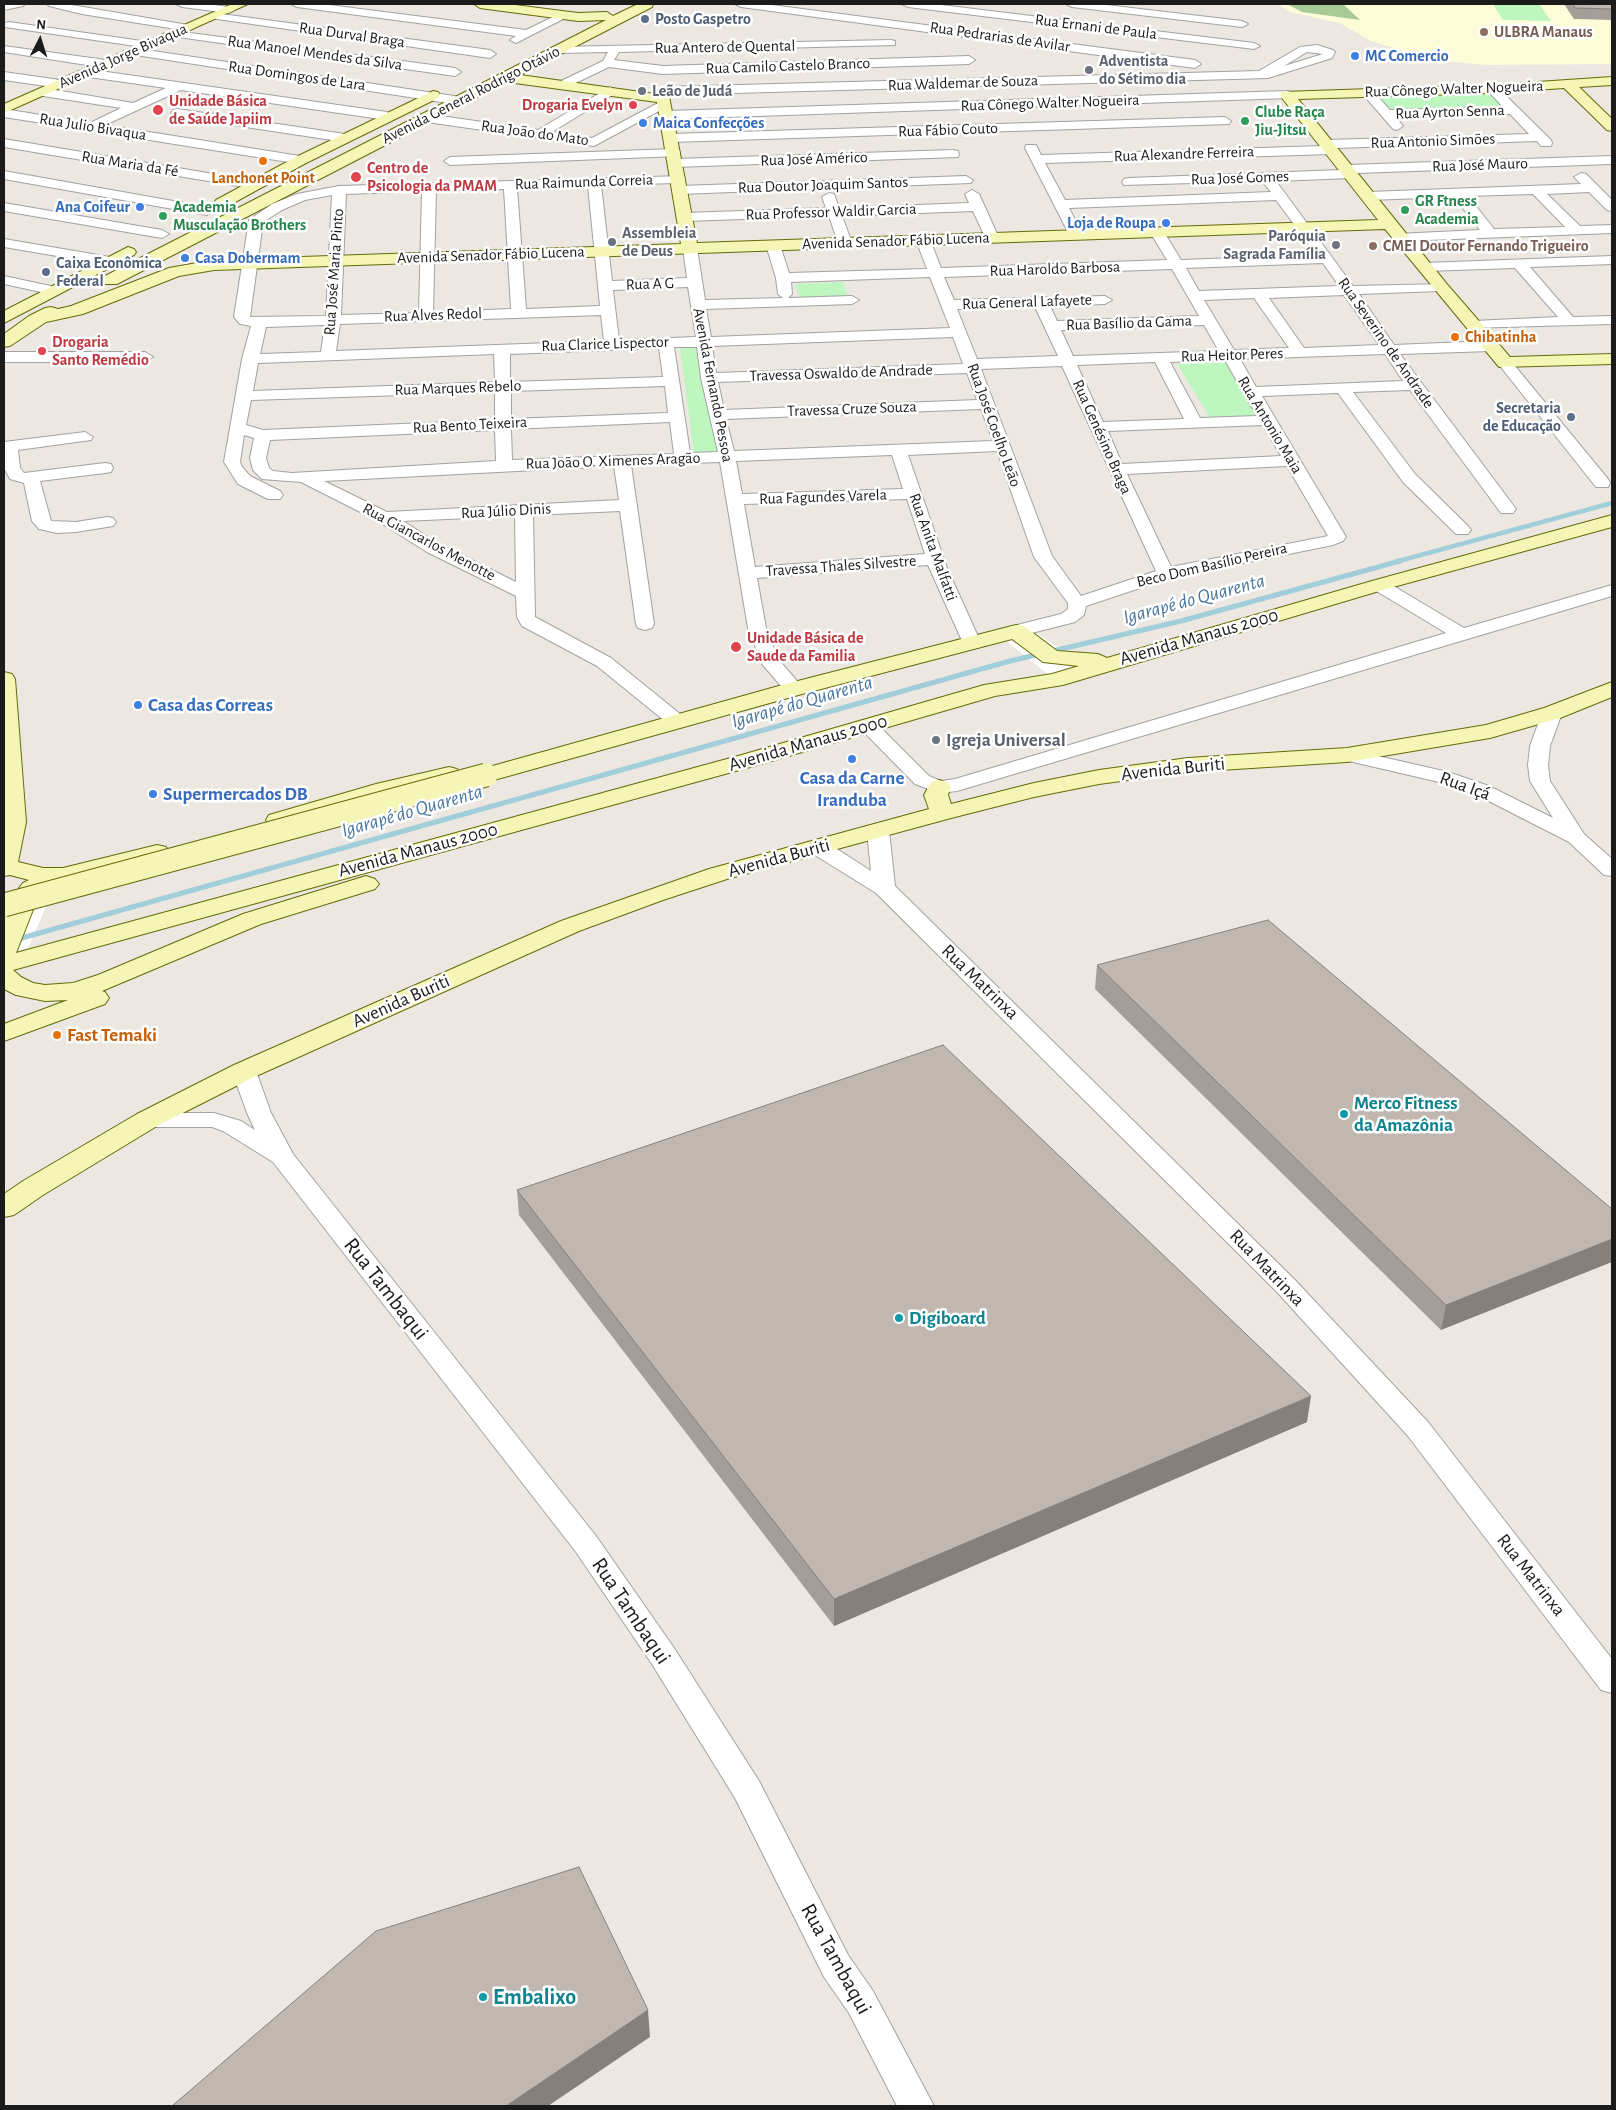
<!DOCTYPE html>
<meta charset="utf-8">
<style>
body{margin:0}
#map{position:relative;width:1616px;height:2110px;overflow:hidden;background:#ece8e1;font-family:"Alegreya Sans",sans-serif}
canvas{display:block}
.frame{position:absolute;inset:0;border:5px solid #1b1b1b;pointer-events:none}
.north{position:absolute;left:15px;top:15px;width:50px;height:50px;-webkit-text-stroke:4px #fff;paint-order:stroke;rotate:5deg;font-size:14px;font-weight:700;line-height:20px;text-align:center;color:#1b1b1b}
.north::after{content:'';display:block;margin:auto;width:18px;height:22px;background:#1b1b1b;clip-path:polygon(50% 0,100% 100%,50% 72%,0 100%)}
</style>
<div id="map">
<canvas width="1616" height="2110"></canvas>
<div class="frame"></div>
<div class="north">N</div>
</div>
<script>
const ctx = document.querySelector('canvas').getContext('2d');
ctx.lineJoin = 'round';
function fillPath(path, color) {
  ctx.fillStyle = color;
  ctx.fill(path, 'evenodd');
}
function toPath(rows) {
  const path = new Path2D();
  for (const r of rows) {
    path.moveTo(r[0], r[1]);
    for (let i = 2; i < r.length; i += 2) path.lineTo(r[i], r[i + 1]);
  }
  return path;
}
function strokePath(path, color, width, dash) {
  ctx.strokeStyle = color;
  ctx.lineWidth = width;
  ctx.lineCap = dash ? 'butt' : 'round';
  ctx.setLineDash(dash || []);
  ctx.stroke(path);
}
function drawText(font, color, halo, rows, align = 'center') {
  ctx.font = font + ' "Alegreya Sans",sans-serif';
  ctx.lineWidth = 5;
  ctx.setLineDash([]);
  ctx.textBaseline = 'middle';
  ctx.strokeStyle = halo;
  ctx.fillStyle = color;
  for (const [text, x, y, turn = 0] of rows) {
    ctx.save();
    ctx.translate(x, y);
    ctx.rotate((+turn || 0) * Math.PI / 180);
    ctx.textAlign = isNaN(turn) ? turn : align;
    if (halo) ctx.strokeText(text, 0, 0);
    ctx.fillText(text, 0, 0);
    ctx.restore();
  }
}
fillPath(toPath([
 [1277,4,1612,4,1612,64,1487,65,1432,60,1371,41,1340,23,1290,12]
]), '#fdfcd9');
fillPath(toPath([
 [1287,4,1343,4,1360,20,1302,12]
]), '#a8ca97');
fillPath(toPath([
 [1493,4,1540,5,1551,21,1503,20],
 [1486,84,1510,110,1388,113,1369,91,1369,87],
 [843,282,849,299,801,301,795,284],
 [698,346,718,454,694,455,680,347],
 [1227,362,1262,417,1211,419,1177,364]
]), '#bef6c0');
fillPath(toPath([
 [1029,628,1090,669,1055,680,999,635],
 [47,904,28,948,4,955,4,916]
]), '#fff');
strokePath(toPath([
 [1395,562,1612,503]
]), '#a2ced9', 4.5);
strokePath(toPath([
 [4,943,1010,661,1181,621,1400,561]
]), '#a2ced9', 5);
const street = toPath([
 [4,4,25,4,23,6,4,10,4,4],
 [47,4,66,4,188,25,194,28,188,31,82,14,49,6,47,4],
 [176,4,206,4,229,7,235,10,229,13,182,7,176,4],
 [291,4,321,4,526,30,561,13,569,13,571,15,516,43,510,40,516,36,297,7,291,4],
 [735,4,764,4,1195,60,1201,64,1195,68,741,7,735,4],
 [902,4,933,4,1254,43,1260,46,1254,49,908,7,902,4],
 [1066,4,1098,4,1242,21,1248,24,1242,27,1072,7,1066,4],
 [214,13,490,50,496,54,490,58,210,18,208,16,214,13],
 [9,22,149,42,155,45,149,48,5,27,5,23,9,22],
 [175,31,455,68,461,72,455,76,171,36,171,32,175,31],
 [891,40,895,41,895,45,619,52,614,60,663,66,969,56,975,60,969,64,663,74,609,67,565,88,561,87,559,84,561,81,603,61,608,52,559,53,553,50,559,47,891,40],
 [1317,45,1333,50,1335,52,1332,58,1268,78,664,95,658,91,664,87,1259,71,1300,47,1317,45],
 [1307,52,1323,54,1284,66,1307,52],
 [4,46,106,60,112,64,106,68,4,52,4,46],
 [133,48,461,97,467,101,461,105,129,54,129,50,133,48],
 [86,69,387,112,393,116,387,120,181,90,105,125,306,157,307,160,301,164,4,117,4,109,90,123,121,108,43,96,37,92,43,88,133,103,166,88,82,76,82,70,86,69],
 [4,72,60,80,66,84,60,88,4,80,4,72],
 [1492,85,1496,86,1551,140,1552,143,1551,146,1541,146,1537,141,1336,148,1337,150,1336,153,1331,154,1045,163,1065,200,1271,192,1262,181,1124,185,1122,182,1124,179,1129,178,1341,170,1342,166,1347,165,1612,156,1612,164,1357,173,1356,177,1351,178,1276,181,1353,286,1445,284,1447,287,1445,290,1440,291,1359,294,1394,345,1491,341,1499,346,1491,351,1400,354,1513,505,1516,509,1513,513,1501,513,1410,390,1353,392,1415,474,1468,526,1471,530,1468,534,1456,534,1403,482,1338,393,1262,396,1346,537,1343,541,1333,545,1170,578,1086,606,1084,615,1075,622,1016,637,1009,635,1007,631,1009,627,1061,614,1068,609,1068,603,1034,557,997,451,908,455,947,568,981,643,979,647,972,649,965,647,963,643,928,565,757,578,766,628,778,659,804,689,801,693,794,695,787,693,762,664,748,628,720,462,631,465,654,624,652,628,645,630,638,628,636,624,620,511,533,515,535,617,611,658,685,718,688,722,685,726,678,728,671,726,597,666,522,626,517,617,516,596,427,552,378,521,301,482,262,479,253,470,250,458,254,438,244,435,240,462,242,467,250,476,280,491,283,495,280,499,268,499,238,484,224,462,242,359,251,326,240,324,234,317,249,220,272,204,297,194,339,186,683,176,685,179,683,182,678,183,601,185,612,281,687,278,683,248,690,244,697,248,705,300,783,298,778,294,776,278,766,245,773,241,780,245,789,273,927,269,916,240,923,236,930,240,941,268,1167,260,1150,232,1157,228,1162,229,1181,260,1317,255,1276,200,1069,208,1083,235,1076,239,1071,238,1025,148,1026,145,1036,145,1041,155,1322,146,1321,144,1322,141,1327,140,1529,134,1510,114,1396,117,1403,126,1397,130,1393,129,1361,92,1363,89,1371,89,1390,110,1503,107,1486,89,1492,85],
 [588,186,600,306,526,309,517,188,588,186],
 [504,189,511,309,433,312,436,191,504,189],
 [422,191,419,313,341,315,346,194,422,191],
 [332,195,326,316,250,317,263,222,282,210,305,200,332,195],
 [1323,263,1339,286,1199,291,1186,268,1323,263],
 [1172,269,1199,316,1057,321,1050,306,1105,304,1112,300,1105,296,954,300,944,277,1172,269],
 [930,277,950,328,711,337,706,309,852,304,859,300,852,296,788,298,792,294,791,282,930,277],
 [688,287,696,337,619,340,613,290,688,287],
 [1344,295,1379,345,1304,348,1269,298,1344,295],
 [1254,298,1289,348,1234,350,1204,300,1254,298],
 [1035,307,1058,356,977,359,957,309,1035,307],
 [601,315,604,341,336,351,340,324,601,315],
 [325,325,321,352,260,354,266,327,325,325],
 [1204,325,1219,351,1073,356,1061,330,1204,325],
 [953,337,963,364,716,373,712,346,953,337],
 [674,347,697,347,701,378,718,452,690,453,674,347],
 [659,348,663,377,510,382,510,354,659,348],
 [494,354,495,382,253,391,258,363,494,354],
 [1385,354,1403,381,1256,387,1240,359,1385,354],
 [1225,360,1243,392,1257,416,1200,418,1170,362,1225,360],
 [1155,362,1184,419,1103,422,1077,365,1155,362],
 [1062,366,1156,571,1081,596,1052,556,981,369,1062,366],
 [967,373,977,400,724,410,718,382,967,373],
 [665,386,668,413,511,419,511,391,665,386],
 [495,392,495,420,263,430,246,425,251,400,495,392],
 [981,409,993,441,734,451,726,419,981,409],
 [670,422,674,454,512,460,511,429,670,422],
 [1263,425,1281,456,1122,464,1108,431,1263,425],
 [495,430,496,461,292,473,273,471,269,468,266,458,270,440,495,430],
 [892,455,903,489,742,494,736,461,892,455],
 [614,466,619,500,387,512,324,481,614,466],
 [1287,466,1328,536,1171,567,1127,474,1287,466],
 [907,499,925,554,755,567,744,504,907,499],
 [515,516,516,582,439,544,403,521,515,516],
 [610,87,616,91,614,94,552,132,592,138,660,102,664,101,670,105,594,146,427,122,421,118,427,114,538,130,610,87],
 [1287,91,1291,92,1293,95,1291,98,667,119,661,115,667,111,1287,91],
 [177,109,345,134,351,138,345,142,173,116,171,113,173,110,177,109],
 [1225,117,1231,121,1229,124,671,142,665,138,671,134,1225,117],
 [4,139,256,181,263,185,256,189,4,147,4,139],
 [674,149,679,150,680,153,679,156,450,165,444,161,450,157,674,149],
 [953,150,958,151,959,154,958,157,675,167,668,163,675,159,953,150],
 [4,171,207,207,214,211,207,215,4,179,4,171],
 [1581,173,1586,174,1612,200,1612,211,1607,210,1589,192,1547,194,1580,226,1612,225,1612,233,1401,241,1394,237,1396,234,1480,230,1454,197,1368,200,1361,196,1368,192,1581,184,1574,177,1581,173],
 [1533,194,1565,227,1494,229,1468,196,1533,194],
 [966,176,973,180,971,183,680,194,673,190,680,186,966,176],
 [972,190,979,194,999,238,997,241,987,241,973,211,842,216,852,243,845,247,838,243,829,216,685,221,678,217,685,213,826,208,822,197,829,193,834,194,839,208,969,203,965,194,972,190],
 [4,203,162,230,169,234,162,238,4,211,4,203],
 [4,239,110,257,117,261,110,265,4,247,4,239],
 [1612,256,1612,264,1530,267,1573,317,1612,316,1612,324,1468,328,1466,325,1473,321,1558,317,1515,268,1425,271,1418,267,1425,263,1612,256],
 [4,276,60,288,62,291,55,295,4,284,4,276],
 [4,352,145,352,153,357,145,362,4,362,4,352],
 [1505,358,1510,360,1608,479,1610,483,1608,487,1596,487,1500,366,1497,363,1500,360,1505,358],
 [85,432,93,437,91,440,18,450,20,468,24,473,105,463,111,464,113,468,111,472,105,473,40,481,51,521,76,522,107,517,113,518,116,522,113,526,76,532,57,533,39,529,32,521,24,483,10,479,4,468,4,442,85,432],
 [1379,580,1385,581,1464,628,1612,585,1612,596,957,791,939,793,915,784,858,726,861,722,868,720,875,722,929,776,941,781,955,779,1446,633,1373,589,1370,585,1373,581,1379,580],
 [1552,707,1559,709,1562,713,1550,746,1548,765,1550,781,1584,834,1612,859,1612,876,1604,875,1569,842,1475,794,1435,781,1340,759,1337,755,1340,751,1347,749,1448,772,1489,786,1553,818,1530,781,1528,765,1530,746,1542,713,1545,709,1552,707],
 [878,825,885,827,889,831,895,886,1295,1280,1428,1422,1612,1659,1612,1693,1601,1690,1408,1436,1277,1292,876,893,810,852,807,847,810,842,818,841,826,842,871,871,867,831,871,827,878,825],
 [244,1064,252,1066,256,1071,271,1113,293,1154,596,1536,674,1648,759,1781,848,1955,873,1991,934,2106,897,2106,849,2013,824,1977,735,1798,652,1664,576,1552,273,1162,223,1131,212,1127,147,1127,138,1125,135,1120,138,1115,147,1113,214,1113,241,1121,255,1130,247,1113,232,1071,236,1066,244,1064]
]);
const secondary = toPath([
 [232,4,248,4,4,113,4,104,232,4],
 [474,4,507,4,578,13,607,12,613,16,638,4,653,4,652,7,520,75,669,96,697,243,1378,220,1282,98,1280,95,1282,92,1492,85,1612,77,1612,85,1579,87,1612,119,1612,131,1607,130,1564,88,1492,93,1298,99,1446,283,1510,357,1612,354,1612,364,1499,367,1385,229,214,270,179,276,83,314,46,322,10,346,4,347,4,334,29,316,45,308,51,307,58,309,71,306,169,268,214,260,681,244,657,102,507,82,117,284,105,284,103,280,105,276,606,20,578,21,480,8,474,4],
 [433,91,438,92,440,95,438,98,306,163,228,206,216,206,214,203,216,200,296,157,433,91],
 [128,247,134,249,136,252,134,255,4,323,4,311,128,247],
 [1612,515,1612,527,1386,589,1063,685,995,696,754,766,13,970,21,977,33,983,45,985,73,983,98,975,243,914,366,876,375,879,379,884,375,889,261,924,102,991,105,992,109,998,105,1004,4,1041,4,1024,68,1000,45,1001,16,995,4,989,4,920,13,896,23,883,29,880,10,875,4,876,4,672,12,674,15,679,26,822,18,862,43,868,63,868,157,845,166,847,169,852,166,857,63,884,53,884,50,889,38,897,16,953,738,756,984,685,1052,674,1079,666,1043,662,1012,639,802,694,494,780,486,782,478,780,474,775,478,770,786,684,1016,625,1024,626,1057,651,1098,654,1107,658,1372,581,1612,515],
 [1612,682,1612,697,1560,718,1490,738,1347,762,1188,772,1099,784,1034,797,951,818,727,879,663,900,579,931,254,1077,157,1126,43,1195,14,1215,4,1217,4,1194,23,1181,137,1114,234,1065,561,921,709,869,929,809,924,795,931,782,939,780,947,782,951,787,948,795,951,804,1034,783,1099,770,1188,758,1347,748,1486,725,1544,708,1612,682],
 [449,767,457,769,461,774,457,779,390,795,278,827,269,825,266,820,269,815,376,784,449,767]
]);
strokePath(street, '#a2a2a2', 2);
strokePath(secondary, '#646b09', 2);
fillPath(street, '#fff');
fillPath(secondary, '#f5f6b5');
const secondaryBridge = toPath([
 [4,905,486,775]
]);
strokePath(secondaryBridge, '#646b09', 25, []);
strokePath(secondaryBridge, '#f5f6b5', 23);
fillPath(toPath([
 [1564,4,1612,4,1612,20,1574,19],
 [1097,965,1612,1209,1441,1330,1095,989],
 [517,1190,1307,1422,834,1626,519,1215]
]), '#a59d98');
fillPath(toPath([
 [1612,1239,1612,1262,1441,1330,1446,1305],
 [1311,1396,1307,1422,834,1626,834,1599],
 [648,2010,650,2037,548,2106,506,2106]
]), '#86807c');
const building = toPath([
 [1573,4,1612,4,1612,9,1575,8,1573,4],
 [1268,920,1612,1209,1612,1239,1446,1305,1097,965,1268,920],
 [943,1045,1311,1396,834,1599,517,1190,943,1045],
 [579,1867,648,2010,506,2106,172,2106,376,1931,579,1867]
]);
fillPath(building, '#c0b7b1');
strokePath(building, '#86807c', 1);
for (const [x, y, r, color] of [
 [645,19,5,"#5c6f8a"],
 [1484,32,5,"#8d6e63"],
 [1355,56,5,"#3f7fe0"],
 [1089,70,5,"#6b7280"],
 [642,91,5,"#6b7280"],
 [633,105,5,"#e0444e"],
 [158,110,6,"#e0444e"],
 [1245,121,5,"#2e9e5b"],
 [643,123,5,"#3f7fe0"],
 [263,161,5,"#e8710a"],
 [356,177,6,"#e0444e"],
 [140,207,5,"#3f7fe0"],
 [1405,210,5,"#2e9e5b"],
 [163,216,5,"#2e9e5b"],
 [1166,223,5,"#3f7fe0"],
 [612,242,5,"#6b7280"],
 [1336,245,5,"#6b7280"],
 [1373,246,5,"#8d6e63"],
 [185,258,5,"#3f7fe0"],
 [46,272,5,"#5c6f8a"],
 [1455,337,5,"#e8710a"],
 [42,351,5,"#e0444e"],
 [1571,417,5,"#5c6f8a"],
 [736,647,6,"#e0444e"],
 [138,705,5,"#3f7fe0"],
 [936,740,5,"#6b7280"],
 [852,759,5,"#3f7fe0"],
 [153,794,5,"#3f7fe0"],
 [57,1035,5,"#e8710a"],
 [1344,1114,5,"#0f9aa8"],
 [899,1318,5,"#0f9aa8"],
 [483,1997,5,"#0f9aa8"]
]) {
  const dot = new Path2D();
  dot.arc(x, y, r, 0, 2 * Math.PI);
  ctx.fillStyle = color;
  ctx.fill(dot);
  strokePath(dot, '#fff', 2);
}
drawText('bold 16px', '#4e5e75', '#fff', [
 ["Posto Gaspetro",655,19],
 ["Caixa Econômica",56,263],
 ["Federal",56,281],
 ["Secretaria",1561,408,"right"],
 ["de Educação",1561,426,"right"]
], 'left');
drawText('16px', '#1b1b1b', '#fff', [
 ["Rua Ernani de Paula",1096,27,7],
 ["Rua Durval Braga",352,35,8],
 ["Rua Pedrarias de Avilar",1000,37,8],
 ["Rua Antero de Quental",725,47,-1],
 ["Rua Manoel Mendes da Silva",315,53,8],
 ["Avenida Jorge Bivaqua",123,56,-24],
 ["Rua Camilo Castelo Branco",788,66,-2],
 ["Rua Domingos de Lara",297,76,8],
 ["Rua Waldemar de Souza",963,83,-2],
 ["Rua Cônego Walter Nogueira",1454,89,-2],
 ["Avenida General Rodrigo Otávio",471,95,-27],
 ["Rua Cônego Walter Nogueira",1050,103,-2],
 ["Rua Ayrton Senna",1450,112,-2],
 ["Rua Julio Bivaqua",93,127,9],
 ["Rua Fábio Couto",948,130,-2],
 ["Rua João do Mato",535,133,8],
 ["Rua Antonio Simões",1433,141,-2],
 ["Rua Alexandre Ferreira",1184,154,-2],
 ["Rua José Américo",814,159,-2],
 ["Rua Maria da Fé",130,164,9],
 ["Rua José Mauro",1480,165,-2],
 ["Rua José Gomes",1240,178,-2],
 ["Rua Raimunda Correia",584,182,-2],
 ["Rua Doutor Joaquim Santos",823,185,-2],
 ["Rua Professor Waldir Garcia",831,212,-2],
 ["Avenida Senador Fábio Lucena",896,241,-2],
 ["Avenida Senador Fábio Lucena",491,255,-2],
 ["Rua Haroldo Barbosa",1055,269,-2],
 ["Rua José Maria Pinto",334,272,-86],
 ["Rua A G",650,284,-2],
 ["Rua General Lafayete",1027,302,-2],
 ["Rua Alves Redol",433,315,-2],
 ["Rua Basílio da Gama",1129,323,-2],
 ["Rua Severino de Andrade",1386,343,55],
 ["Rua Clarice Lispector",605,344,-2],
 ["Rua Heitor Peres",1232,355,-2],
 ["Travessa Oswaldo de Andrade",841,373,-2],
 ["Avenida Fernando Pessoa",713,385,79],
 ["Rua Marques Rebelo",458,388,-2],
 ["Travessa Cruze Souza",852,409,-2],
 ["Rua Bento Teixeira",470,425,-3],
 ["Rua José Coelho Leão",994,425,70],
 ["Rua Antonio Maia",1270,425,59],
 ["Rua Genésino Braga",1102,437,66],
 ["Rua João O. Ximenes Aragão",613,461,-2],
 ["Rua Fagundes Varela",823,497,-2],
 ["Rua Júlio Dinis",506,511,-3],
 ["Rua Giancarlos Menotte",429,542,28],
 ["Rua Anita Malfatti",933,547,70],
 ["Beco Dom Basílio Pereira",1212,565,-13],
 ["Travessa Thales Silvestre",841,566,-4]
]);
drawText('bold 16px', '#785e54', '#fff', [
 ["ULBRA Manaus",1494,32],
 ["CMEI Doutor Fernando Trigueiro",1383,246]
], 'left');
drawText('bold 16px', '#366cbe', '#fff', [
 ["MC Comercio",1365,56],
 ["Maica Confecções",653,123],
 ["Ana Coifeur",130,207,"right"],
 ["Loja de Roupa",1156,223,"right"],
 ["Casa Dobermam",195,258]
], 'left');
drawText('bold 16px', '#5b616d', '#fff', [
 ["Adventista",1099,61],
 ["do Sétimo dia",1099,79],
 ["Leão de Judá",652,91],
 ["Assembleia",622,233],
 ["de Deus",622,251],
 ["Paróquia",1326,236,"right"],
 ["Sagrada Família",1326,254,"right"]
], 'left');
drawText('bold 16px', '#be3a42', '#fff', [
 ["Unidade Básica",169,101],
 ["de Saúde Japiim",169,119],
 ["Drogaria Evelyn",623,105,"right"],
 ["Centro de",367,168],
 ["Psicologia da PMAM",367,186],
 ["Drogaria",52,342],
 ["Santo Remédio",52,360],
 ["Unidade Básica de",747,638],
 ["Saude da Familia",747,656]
], 'left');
drawText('bold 16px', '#27864d', '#fff', [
 ["Clube Raça",1255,112],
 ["Jiu-Jitsu",1255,130],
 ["GR Ftness",1415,201],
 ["Academia",1415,219],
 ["Academia",173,207],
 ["Musculação Brothers",173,225]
], 'left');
drawText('bold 16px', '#c56008', '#fff', [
 ["Lanchonet Point",263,178],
 ["Chibatinha",1465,337,"left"]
]);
drawText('19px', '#1b1b1b', '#fff', [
 ["Avenida Manaus 2000",1199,637,-16],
 ["Avenida Manaus 2000",808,743,-16],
 ["Avenida Buriti",1173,769,-6],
 ["Rua Içá",1465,786,20],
 ["Avenida Manaus 2000",418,850,-15],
 ["Avenida Buriti",779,858,-15],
 ["Rua Matrinxa",980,982,44],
 ["Avenida Buriti",401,1001,-24],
 ["Rua Matrinxa",1267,1268,46],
 ["Rua Matrinxa",1531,1575,52]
]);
drawText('bold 19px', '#366cbe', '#fff', [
 ["Casa das Correas",148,705],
 ["Casa da Carne",852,778,"center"],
 ["Iranduba",852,800,"center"],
 ["Supermercados DB",163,794]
], 'left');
drawText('bold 19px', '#5b616d', '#fff', [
 ["Igreja Universal",946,740]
], 'left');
drawText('bold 19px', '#c56008', '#fff', [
 ["Fast Temaki",67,1035]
], 'left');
drawText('bold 19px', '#0d838f', '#fff', [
 ["Merco Fitness",1354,1103],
 ["da Amazônia",1354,1125],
 ["Digiboard",909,1318]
], 'left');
drawText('italic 20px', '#49779f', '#fff', [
 ["Igarapé do Quarenta",1194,599,-15],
 ["Igarapé do Quarenta",802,702,-16],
 ["Igarapé do Quarenta",412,811,-16]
]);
drawText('22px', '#1b1b1b', '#fff', [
 ["Rua Tambaqui",386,1289,52],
 ["Rua Tambaqui",631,1611,56],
 ["Rua Tambaqui",836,1959,61]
]);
drawText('bold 22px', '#0d838f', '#fff', [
 ["Embalixo",493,1997]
], 'left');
</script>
